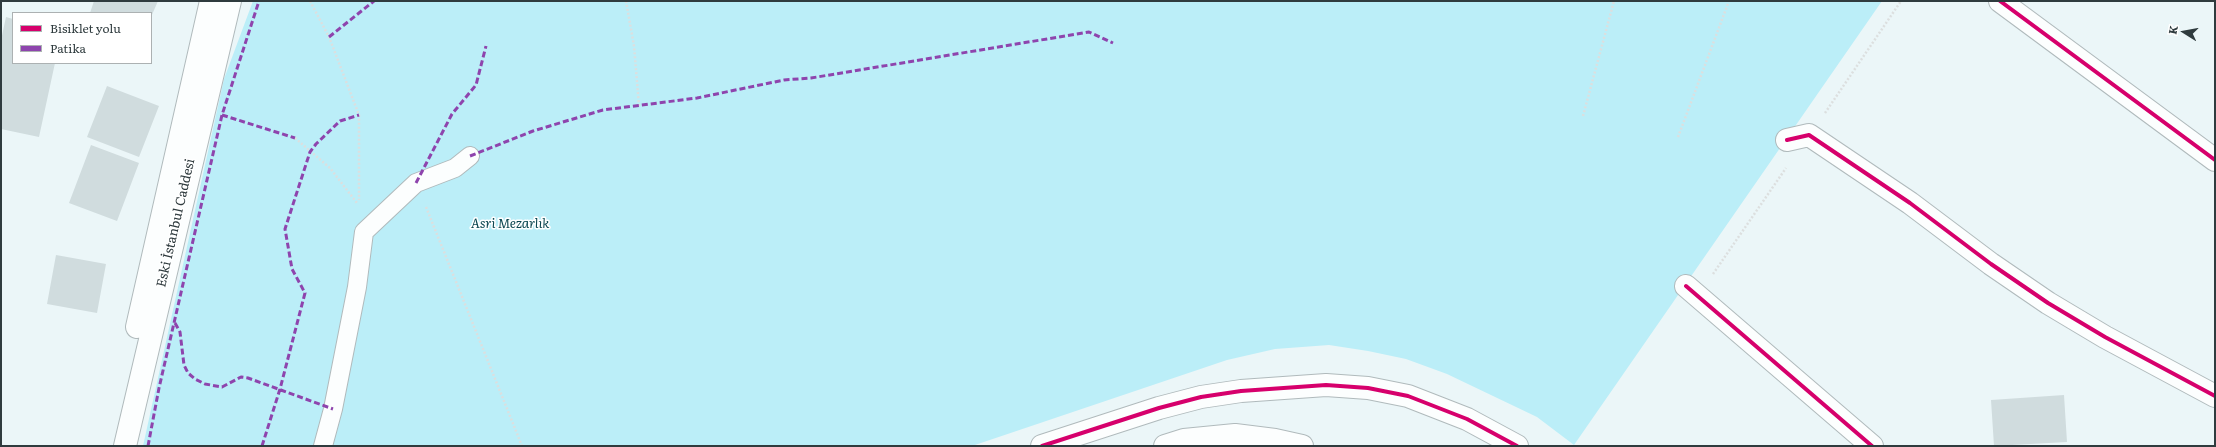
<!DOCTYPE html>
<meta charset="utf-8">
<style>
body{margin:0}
#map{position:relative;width:2216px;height:447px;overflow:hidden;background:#ebf6f8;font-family:Literata,serif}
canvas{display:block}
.frame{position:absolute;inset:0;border:2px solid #2f3b3e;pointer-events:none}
.legend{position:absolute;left:12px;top:12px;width:140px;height:52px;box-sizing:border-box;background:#fff;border:1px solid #acb1b2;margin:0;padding:5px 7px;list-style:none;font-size:12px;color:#2f3b3e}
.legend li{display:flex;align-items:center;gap:8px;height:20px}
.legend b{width:20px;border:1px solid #acb1b2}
.north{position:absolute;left:2164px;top:12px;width:40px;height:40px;-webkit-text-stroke:3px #fff;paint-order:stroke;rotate:281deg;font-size:11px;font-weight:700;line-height:16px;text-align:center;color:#2f3b3e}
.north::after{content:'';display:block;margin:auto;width:14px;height:18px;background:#2f3b3e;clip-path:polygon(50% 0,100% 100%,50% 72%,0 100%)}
</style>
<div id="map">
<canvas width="2216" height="447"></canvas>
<div class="frame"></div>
<ul class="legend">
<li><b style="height:5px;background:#d6006c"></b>Bisiklet yolu</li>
<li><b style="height:5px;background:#8e44ad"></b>Patika</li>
</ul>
<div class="north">K</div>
</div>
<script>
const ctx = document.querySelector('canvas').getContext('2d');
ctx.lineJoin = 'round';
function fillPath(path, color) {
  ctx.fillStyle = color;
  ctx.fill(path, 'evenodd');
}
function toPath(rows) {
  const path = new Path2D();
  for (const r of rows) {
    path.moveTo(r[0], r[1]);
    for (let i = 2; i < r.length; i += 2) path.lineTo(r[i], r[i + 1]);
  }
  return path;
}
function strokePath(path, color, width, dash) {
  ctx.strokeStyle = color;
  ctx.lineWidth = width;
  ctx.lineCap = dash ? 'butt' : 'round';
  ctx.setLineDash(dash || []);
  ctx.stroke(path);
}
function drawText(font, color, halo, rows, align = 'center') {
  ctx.font = font + ' Literata,serif';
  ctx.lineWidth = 3;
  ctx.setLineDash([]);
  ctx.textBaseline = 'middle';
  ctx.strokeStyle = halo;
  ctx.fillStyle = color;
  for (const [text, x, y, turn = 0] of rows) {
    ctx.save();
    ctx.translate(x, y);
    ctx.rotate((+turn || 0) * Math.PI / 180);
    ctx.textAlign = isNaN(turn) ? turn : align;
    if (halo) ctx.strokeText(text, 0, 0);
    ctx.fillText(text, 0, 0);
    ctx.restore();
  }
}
fillPath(toPath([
 [253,1,1882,1,1574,445,1537,417,1447,374,1406,359,1368,351,1329,345,1275,349,1227,360,972,446,143,446,224,79]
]), '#bbeef8');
fillPath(toPath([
 [94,1,158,1,151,17,151,13,90,13],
 [6,17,13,19,13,63,55,63,39,137,1,129,1,40],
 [107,86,159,106,139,157,87,137],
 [91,145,139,163,117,221,69,203],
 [56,255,106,264,97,313,47,304],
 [2064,395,2067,442,1994,446,1991,400]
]), '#d0dcde');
const service = toPath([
 [323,446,333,409,357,287,364,232,416,183,455,168,470,156]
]);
const minor = toPath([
 [2000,1,2215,160],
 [1787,140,1809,135,1910,203,1991,264,2048,303,2105,337,2215,396],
 [1686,286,1872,446],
 [1165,446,1184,440,1235,435,1275,440,1302,446]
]);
const tertiary = toPath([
 [1042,446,1159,408,1201,397,1241,391,1326,385,1368,388,1408,396,1467,419,1517,446]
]);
const secondary = toPath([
 [137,327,211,1],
 [125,446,230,1]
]);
strokePath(service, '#b0babc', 20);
strokePath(minor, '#b0babc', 24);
strokePath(tertiary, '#b0babc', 24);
strokePath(secondary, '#b0babc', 24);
strokePath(toPath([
 [310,1,329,37,359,115,359,200],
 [626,1,634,46,639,106],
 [1825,113,1901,1],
 [1583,116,1614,1],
 [1678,137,1729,1],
 [295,138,330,168,357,203],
 [426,207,522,446],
 [1713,274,1786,168]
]), '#dcdfdf', 2.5, [2, 2]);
strokePath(service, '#fcfefe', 18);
strokePath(minor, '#fcfefe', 22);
strokePath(tertiary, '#fcfefe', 22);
strokePath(secondary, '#fcfefe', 22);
strokePath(toPath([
 [329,37,374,1],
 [222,115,295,138],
 [470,156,533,131,603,110,697,98,784,80,811,78,1089,32,1113,43],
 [416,183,452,114,476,85,486,46],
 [175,323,180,332,184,365,188,373,195,379,205,384,222,387,241,377,248,378,333,409],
 [148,446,159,388,222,115,259,1],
 [262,446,280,389,305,293,292,269,285,229,310,152,316,144,340,121,359,115]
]), '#8e44ad', 3, [6, 3]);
strokePath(toPath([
 [2000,1,2215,160],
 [1787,140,1809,135,1910,203,1991,264,2048,303,2105,337,2215,396],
 [1686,286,1872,446],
 [1042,446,1159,408,1201,397,1241,391,1326,385,1368,388,1408,396,1467,419,1517,446]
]), '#d6006c', 4);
drawText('13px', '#2f3b3e', '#fff', [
 ["Eski İstanbul Caddesi",176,223,-77]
]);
drawText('italic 13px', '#0a4650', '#fff', [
 ["Asri Mezarlık",510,224]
]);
</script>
